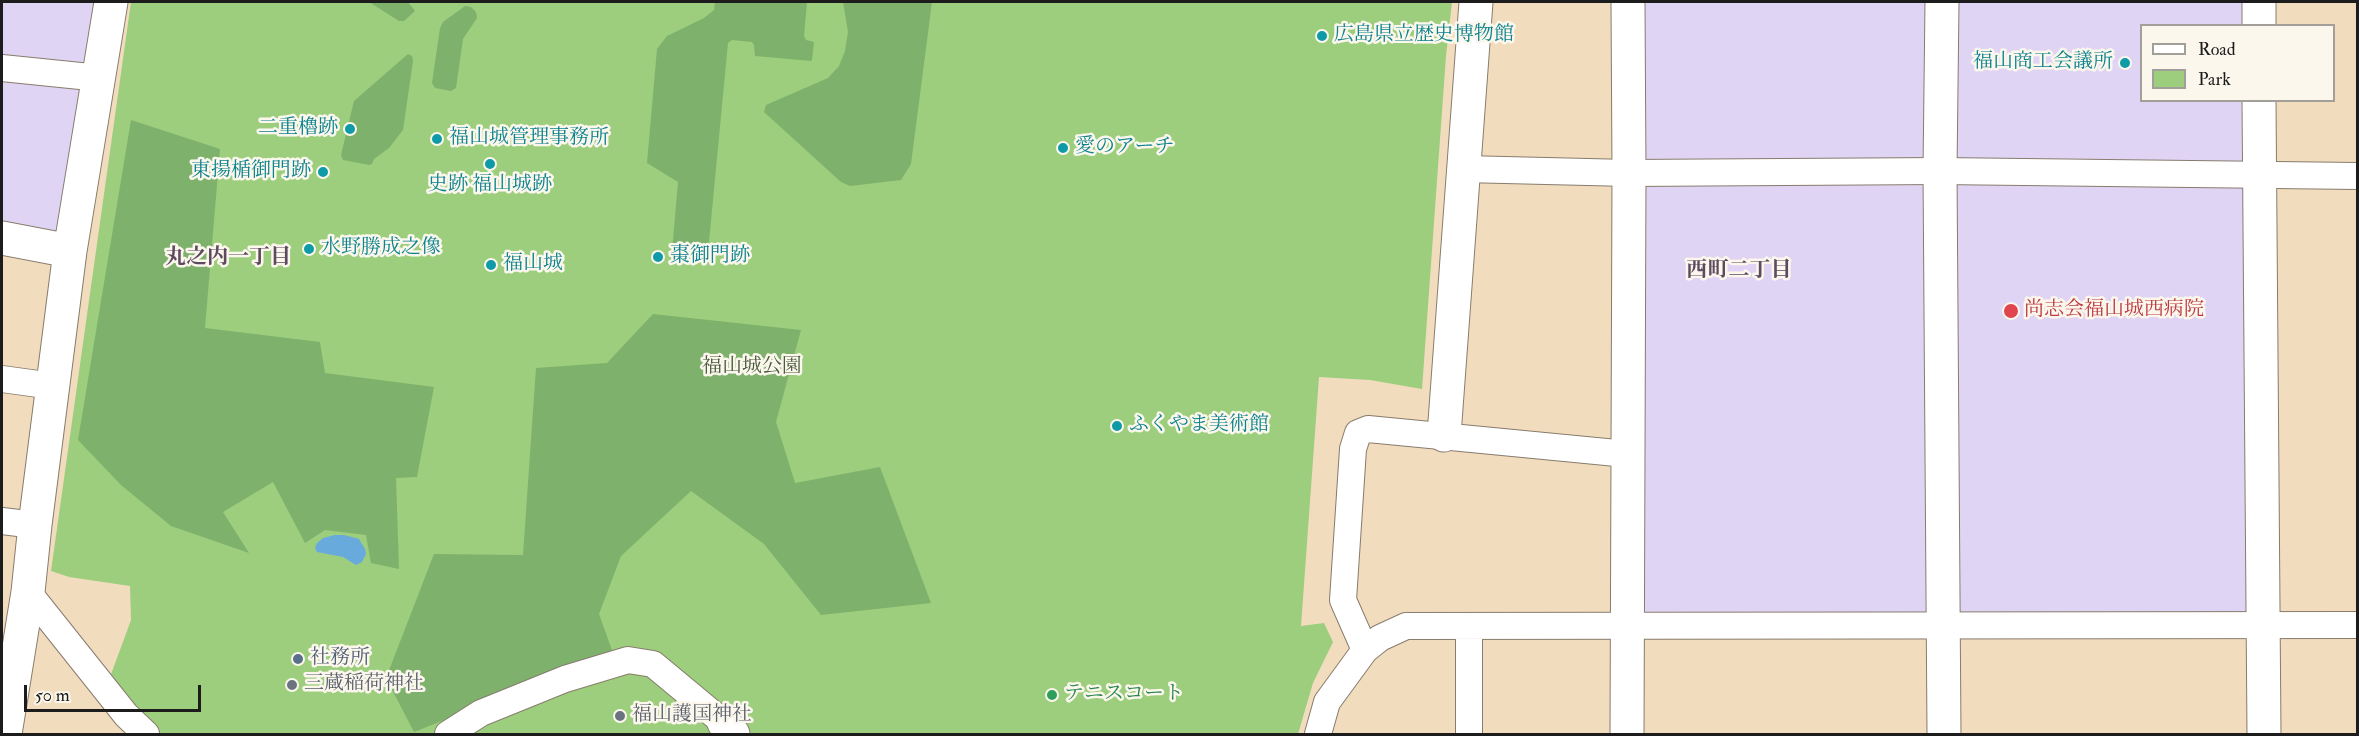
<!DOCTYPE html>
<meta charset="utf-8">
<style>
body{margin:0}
#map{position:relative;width:2359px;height:736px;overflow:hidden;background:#f2dcbe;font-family:"IM FELL Double Pica",serif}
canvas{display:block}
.frame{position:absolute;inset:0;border:3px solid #1c1c1c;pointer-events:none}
.legend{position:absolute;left:2140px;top:24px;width:195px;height:78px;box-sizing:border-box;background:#fbf7ec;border:2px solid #a29f99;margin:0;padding:8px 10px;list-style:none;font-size:18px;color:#1c1c1c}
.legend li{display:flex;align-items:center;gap:12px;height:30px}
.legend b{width:30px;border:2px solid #a29f99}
.scale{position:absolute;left:24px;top:685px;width:177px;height:27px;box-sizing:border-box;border:3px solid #1c1c1c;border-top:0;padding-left:8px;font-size:18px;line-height:21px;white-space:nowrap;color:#1c1c1c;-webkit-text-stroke:4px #fbf7ec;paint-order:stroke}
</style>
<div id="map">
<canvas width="2359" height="736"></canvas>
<div class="frame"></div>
<ul class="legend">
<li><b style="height:8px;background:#fff"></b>Road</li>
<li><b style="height:16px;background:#9dce7d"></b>Park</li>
</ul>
<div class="scale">50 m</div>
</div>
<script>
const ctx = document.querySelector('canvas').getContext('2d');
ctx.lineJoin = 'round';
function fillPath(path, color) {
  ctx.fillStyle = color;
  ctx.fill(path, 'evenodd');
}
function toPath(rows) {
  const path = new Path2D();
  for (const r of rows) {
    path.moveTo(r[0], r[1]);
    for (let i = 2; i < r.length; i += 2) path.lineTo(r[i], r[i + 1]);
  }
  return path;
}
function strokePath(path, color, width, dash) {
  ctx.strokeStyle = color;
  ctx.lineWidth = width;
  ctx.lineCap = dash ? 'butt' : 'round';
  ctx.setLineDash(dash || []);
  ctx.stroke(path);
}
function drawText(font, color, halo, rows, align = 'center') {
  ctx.font = font + ' "IM FELL Double Pica","Noto Serif JP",serif';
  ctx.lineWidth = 5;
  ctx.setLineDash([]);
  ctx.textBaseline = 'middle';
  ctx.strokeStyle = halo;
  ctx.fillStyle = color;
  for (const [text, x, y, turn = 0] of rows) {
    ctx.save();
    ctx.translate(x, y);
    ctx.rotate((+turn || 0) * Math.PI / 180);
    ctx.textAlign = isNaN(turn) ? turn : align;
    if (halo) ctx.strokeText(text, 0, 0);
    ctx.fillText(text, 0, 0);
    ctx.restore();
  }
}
fillPath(toPath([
 [2,2,105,2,70,251,2,238],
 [1630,2,2268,2,2268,25,2142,26,2142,100,2268,101,2268,622,1631,623]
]), '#e0d4f4');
fillPath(toPath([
 [131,2,1452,2,1446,56,1422,389,1370,380,1319,377,1301,626,1324,623,1333,642,1313,683,1298,734,161,734,110,677,131,620,130,586,69,577,51,571]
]), '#9dce7d');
fillPath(toPath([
 [369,2,408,2,415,11,404,21,399,21],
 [715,2,807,2,804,36,806,40,814,42,812,60,811,61,755,56,754,45,752,42,732,40,728,43,708,252,704,259,674,256,672,252,678,182,647,163,657,49,667,36,704,18,714,10],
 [843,2,932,2,911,164,901,180,850,186,841,182,764,112,766,105,828,78,839,66,845,51,848,32],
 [465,6,471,7,476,12,477,18,463,39,456,88,451,91,435,88,432,83,440,28,443,22],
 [408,54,412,56,413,61,403,130,389,148,374,159,372,164,369,165,343,160,341,155,354,101],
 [131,120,220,149,205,328,320,342,325,373,434,387,417,477,396,478,399,569,371,563,366,535,325,530,305,543,273,482,223,512,249,553,171,526,121,485,78,440],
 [653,314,801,330,776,422,795,483,880,467,931,603,821,615,764,544,691,491,621,556,599,614,613,653,414,732,386,678,434,554,523,555,536,368,607,363]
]), '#7eb16c');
fillPath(toPath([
 [335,535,344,535,359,539,365,549,366,554,362,562,356,565,343,557,317,552,315,548,317,543,323,538]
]), '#69aadd');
const minor = toPath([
 [2,68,100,78],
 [1463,169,1629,173,1940,171,2358,176],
 [2,379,53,386],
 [2,521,35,525],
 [28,592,126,715,146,734],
 [1469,627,1469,734],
 [1365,650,1343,600,1353,449,1358,433,1368,429,1627,454],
 [448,734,481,713,565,679,628,660,653,664,724,723],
 [1318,734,1327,702,1365,650,1380,638,1406,626,2358,625]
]);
const tertiary = toPath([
 [1942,2,1940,171,1944,734],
 [2259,26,2259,2],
 [2259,100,2264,734],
 [2,238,70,251],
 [1444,435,1476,2],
 [724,723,733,734],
 [5,734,28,592,35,525,70,251,111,2],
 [1627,734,1629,173,1628,2]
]);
strokePath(minor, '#877c6d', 28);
strokePath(tertiary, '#877c6d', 35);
strokePath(minor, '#fff', 26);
strokePath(tertiary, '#fff', 33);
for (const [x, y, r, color] of [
 [1322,36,6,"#0f9aa8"],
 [2125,63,6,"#0f9aa8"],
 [350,129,6,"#0f9aa8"],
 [437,139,6,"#0f9aa8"],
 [1063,148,6,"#0f9aa8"],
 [490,164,6,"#0f9aa8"],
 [323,172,6,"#0f9aa8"],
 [309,249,6,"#0f9aa8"],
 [658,257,6,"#0f9aa8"],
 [491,265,6,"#0f9aa8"],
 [2011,311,8,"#e0444e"],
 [1117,426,6,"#0f9aa8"],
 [298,659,6,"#5c6f8a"],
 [292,685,6,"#6b7280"],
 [1052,695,6,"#2e9e5b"],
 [620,716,6,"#6b7280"]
]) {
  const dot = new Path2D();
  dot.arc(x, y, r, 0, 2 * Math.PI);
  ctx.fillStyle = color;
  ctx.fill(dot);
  strokePath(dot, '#fbf7ec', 2);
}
drawText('20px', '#0d838f', '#fbf7ec', [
 ["広島県立歴史博物館",1334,36],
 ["福山商工会議所",2113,63,"right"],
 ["二重櫓跡",338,129,"right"],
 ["福山城管理事務所",449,139],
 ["愛のアーチ",1075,148],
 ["東揚楯御門跡",311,172,"right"],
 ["史跡 福山城跡",490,186,"center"],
 ["水野勝成之像",321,249],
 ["棗御門跡",670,257],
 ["福山城",503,265],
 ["ふくやま美術館",1129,426]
], 'left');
drawText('20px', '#be3a42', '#fbf7ec', [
 ["尚志会福山城西病院",2024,311]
], 'left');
drawText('20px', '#495a3e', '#fbf7ec', [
 ["福山城公園",752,368]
]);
drawText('20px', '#4e5e75', '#fbf7ec', [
 ["社務所",310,659]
], 'left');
drawText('20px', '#5b616d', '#fbf7ec', [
 ["三蔵稲荷神社",304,685],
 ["福山護国神社",632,716]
], 'left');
drawText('20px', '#27864d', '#fbf7ec', [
 ["テニスコート",1064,695]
], 'left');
drawText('bold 21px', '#5e4a60', '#fbf7ec', [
 ["丸之内一丁目",228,258],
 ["西町二丁目",1739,271]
]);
</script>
